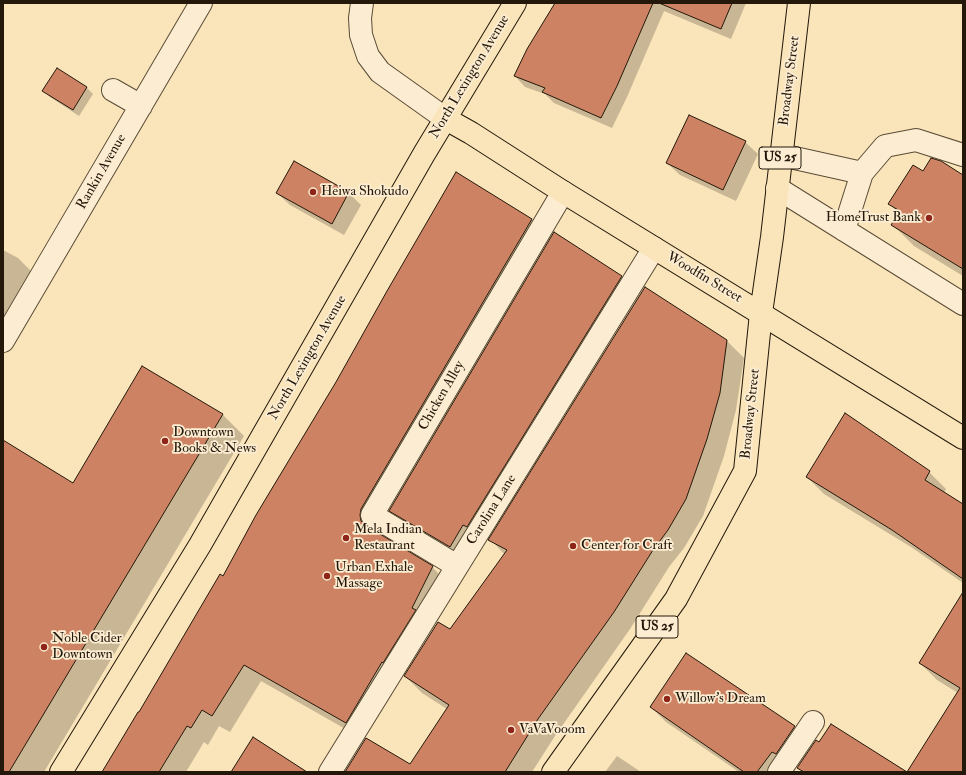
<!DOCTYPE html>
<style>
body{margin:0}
#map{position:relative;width:966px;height:775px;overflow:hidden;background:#fae4ba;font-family:"IM FELL Double Pica",serif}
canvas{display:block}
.frame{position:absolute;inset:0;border:4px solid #23180a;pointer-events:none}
</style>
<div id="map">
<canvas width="966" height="775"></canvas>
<div class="frame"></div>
</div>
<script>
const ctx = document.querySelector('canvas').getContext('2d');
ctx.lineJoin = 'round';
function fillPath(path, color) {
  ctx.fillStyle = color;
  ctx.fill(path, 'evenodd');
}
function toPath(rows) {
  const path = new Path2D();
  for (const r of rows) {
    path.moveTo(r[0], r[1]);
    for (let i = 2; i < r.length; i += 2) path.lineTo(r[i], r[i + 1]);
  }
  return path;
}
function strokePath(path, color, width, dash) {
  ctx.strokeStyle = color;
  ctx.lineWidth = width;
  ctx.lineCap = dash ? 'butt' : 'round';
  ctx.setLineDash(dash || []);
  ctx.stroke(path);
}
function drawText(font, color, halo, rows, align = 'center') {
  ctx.font = font + ' "IM FELL Double Pica",serif';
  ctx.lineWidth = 3.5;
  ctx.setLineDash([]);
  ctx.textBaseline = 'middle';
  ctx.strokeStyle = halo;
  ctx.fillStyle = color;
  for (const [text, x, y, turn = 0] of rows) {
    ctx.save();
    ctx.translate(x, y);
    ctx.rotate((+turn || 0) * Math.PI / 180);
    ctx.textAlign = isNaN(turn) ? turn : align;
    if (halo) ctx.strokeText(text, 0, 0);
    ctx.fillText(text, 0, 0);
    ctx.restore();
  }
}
fillPath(toPath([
 [556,3,746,3,731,39,664,11,627,97,612,128,554,103,545,94,525,87,515,76],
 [57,70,87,88,93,94,79,116,50,97,44,91],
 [745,142,758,154,736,201,680,175,667,163],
 [295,162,349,193,361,205,344,235,290,205,277,193],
 [923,172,963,176,963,276,914,246,893,225,899,214,890,204],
 [456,174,532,220,549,237,378,526,376,533,432,567,449,584,363,739,261,681,230,732,219,726,208,745,204,742,186,772,103,772,223,577,337,382],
 [3,250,18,258,40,280,3,345],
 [621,277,634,289,462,559,403,523,390,511],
 [727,341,744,358,736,410,724,456,703,516,684,548,669,567,630,629,555,736,532,772,345,772,410,765,447,709,422,693,405,676,450,630,505,555,490,539],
 [222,414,244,436,44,772,9,772,3,768,3,441,73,484],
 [929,472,946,489,944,493,963,505,963,583,911,547,824,494,807,477],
 [963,593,963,772,909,772,958,693,937,680,920,663],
 [686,655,794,727,809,743,783,772,739,772,666,722,651,707],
 [617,756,641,772,605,772]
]), '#0003');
const building = toPath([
 [555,3,653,3,617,86,601,118,542,92,545,88,514,76,527,49,555,3],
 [659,3,732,3,721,29,659,3],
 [57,68,87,87,73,110,42,91,57,68],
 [689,115,746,141,723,190,666,163,689,115],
 [931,158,941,161,963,175,963,269,891,225,900,211,888,204,913,165,923,171,931,158],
 [294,161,349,192,332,224,276,193,294,161],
 [456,172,532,219,361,509,360,515,361,521,365,525,433,566,412,608,416,610,383,663,382,662,346,723,244,665,212,716,202,710,191,728,187,726,159,772,102,772,138,712,139,712,220,574,223,576,256,515,336,382,387,291,456,172],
 [554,232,622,276,467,527,463,525,450,547,389,511,554,232],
 [645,287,727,340,720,393,707,439,686,499,668,530,653,550,614,612,538,719,505,772,345,772,366,738,410,764,449,705,404,676,438,622,450,629,507,550,488,540,645,287],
 [142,366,223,414,9,772,3,772,3,440,73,483,142,366],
 [845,413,930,471,925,480,963,504,963,579,892,530,806,477,845,413],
 [963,592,963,772,907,772,960,688,919,663,963,592],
 [686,653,795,726,776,754,772,752,757,772,744,772,650,707,686,653],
 [831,724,907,772,804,772,797,768,816,740,819,742,831,724],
 [253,737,307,772,231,772,253,737]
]);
fillPath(building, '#cd8363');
strokePath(building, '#23180a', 1);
const minor = toPath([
 [362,3,360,18,361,35,368,56,380,72,446,119],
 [113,90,141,106],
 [781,155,862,173,885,146,916,140,963,155],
 [777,188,963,304],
 [844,230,862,173],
 [3,341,201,3],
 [457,566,372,515,563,192],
 [330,772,654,248],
 [779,772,813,722]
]);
const major = toPath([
 [446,119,471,133,563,192,963,438],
 [61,772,200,545,424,154,515,3],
 [553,772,676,599,745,471,761,313,772,237,799,3]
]);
strokePath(minor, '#594b36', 24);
strokePath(major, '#23180a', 24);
strokePath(minor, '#fcedd2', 22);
strokePath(major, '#fae4ba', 22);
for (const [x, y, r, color] of [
 [313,192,4,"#8f2418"],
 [929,218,4,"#8f2418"],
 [165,441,4,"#8f2418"],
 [346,538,4,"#8f2418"],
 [573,546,4,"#8f2418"],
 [327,576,4,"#8f2418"],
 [44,647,4,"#8f2418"],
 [667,699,4,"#8f2418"],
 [511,730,4,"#8f2418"]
]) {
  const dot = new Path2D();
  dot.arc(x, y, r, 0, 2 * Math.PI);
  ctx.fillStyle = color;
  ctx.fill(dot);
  strokePath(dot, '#fcedd2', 1.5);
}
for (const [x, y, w] of [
 [780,158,42],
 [657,627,42]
]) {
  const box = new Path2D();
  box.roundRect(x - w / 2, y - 11, w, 22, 3);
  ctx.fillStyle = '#fcedd2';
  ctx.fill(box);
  strokePath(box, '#23180a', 1);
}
drawText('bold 13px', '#23180a', null, [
 ["US 25",780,158],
 ["US 25",657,627]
]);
drawText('14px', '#23180a', '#fcedd2', [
 ["North Lexington Avenue",470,77,-59],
 ["Broadway Street",790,81,-83],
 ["Rankin Avenue",102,172,-60],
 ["Woodfin Street",704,278,31],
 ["North Lexington Avenue",308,358,-60],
 ["Chicken Alley",442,396,-60],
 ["Broadway Street",751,414,-84],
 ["Carolina Lane",492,510,-58]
]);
drawText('14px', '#23180a', '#fcedd2', [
 ["Heiwa Shokudo",321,192],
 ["HomeTrust Bank",921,218,"right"],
 ["Downtown",173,433],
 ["Books & News",173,449],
 ["Mela Indian",354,530],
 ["Restaurant",354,546],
 ["Center for Craft",581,546],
 ["Urban Exhale",335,568],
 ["Massage",335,584],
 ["Noble Cider",52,639],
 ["Downtown",52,655],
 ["Willow's Dream",675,699],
 ["VaVaVooom",519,730]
], 'left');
</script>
